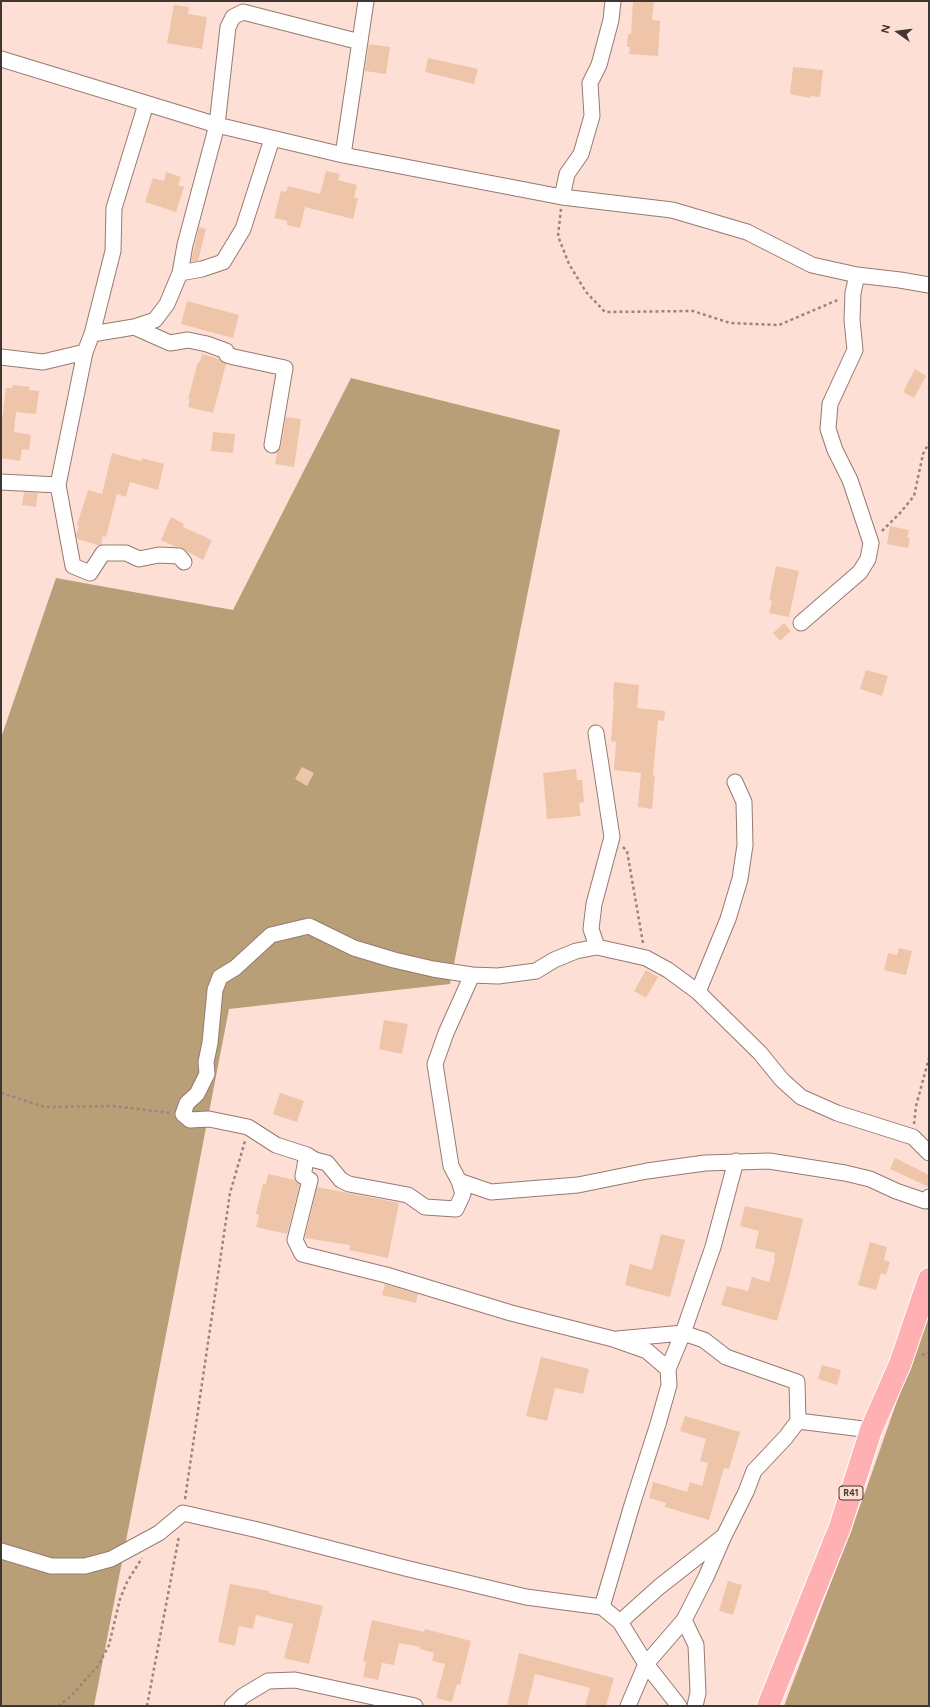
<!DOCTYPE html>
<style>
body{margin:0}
#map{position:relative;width:930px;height:1707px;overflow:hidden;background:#fedfd5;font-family:Figtree,sans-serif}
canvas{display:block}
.frame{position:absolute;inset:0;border:2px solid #423632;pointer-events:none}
.north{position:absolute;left:878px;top:12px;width:40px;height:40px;-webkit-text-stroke:3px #fedfd5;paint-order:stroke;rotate:284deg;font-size:11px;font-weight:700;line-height:16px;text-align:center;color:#423632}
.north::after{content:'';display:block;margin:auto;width:14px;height:18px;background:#423632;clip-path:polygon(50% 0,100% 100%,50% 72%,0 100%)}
</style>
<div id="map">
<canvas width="930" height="1707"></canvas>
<div class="frame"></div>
<div class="north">N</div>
</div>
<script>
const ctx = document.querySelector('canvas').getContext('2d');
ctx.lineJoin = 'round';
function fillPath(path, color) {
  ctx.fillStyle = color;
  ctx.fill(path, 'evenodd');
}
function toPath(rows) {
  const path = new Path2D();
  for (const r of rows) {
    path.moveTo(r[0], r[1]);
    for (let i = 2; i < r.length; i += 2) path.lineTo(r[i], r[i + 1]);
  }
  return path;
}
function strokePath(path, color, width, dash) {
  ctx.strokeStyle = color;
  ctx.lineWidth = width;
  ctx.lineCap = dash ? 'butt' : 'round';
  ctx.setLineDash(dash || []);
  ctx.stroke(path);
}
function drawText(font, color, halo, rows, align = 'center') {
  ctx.font = font + ' Figtree,sans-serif';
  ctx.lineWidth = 4;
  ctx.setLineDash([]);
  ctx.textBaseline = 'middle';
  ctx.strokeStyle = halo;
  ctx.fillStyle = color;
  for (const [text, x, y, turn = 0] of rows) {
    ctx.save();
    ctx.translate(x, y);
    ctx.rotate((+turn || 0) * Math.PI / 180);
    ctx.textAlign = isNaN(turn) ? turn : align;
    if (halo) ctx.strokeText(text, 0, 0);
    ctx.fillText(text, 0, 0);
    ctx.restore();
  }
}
fillPath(toPath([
 [351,378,560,430,450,984,229,1009,94,1706,1,1706,1,738,56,578,233,610],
 [929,1309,929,1706,784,1706,867,1487]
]), '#b99f78');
fillPath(toPath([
 [633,1,654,1,652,20,660,21,658,56,629,54,630,47,627,47,628,34,631,34],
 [174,5,189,7,188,14,207,17,202,49,167,43],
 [369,44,390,47,386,74,365,71],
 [428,58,478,69,474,84,425,72],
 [793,67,823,70,820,97,811,96,810,98,790,94],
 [326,171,340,174,338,180,357,185,354,198,358,198,353,219,305,207,300,228,287,225,287,221,274,218,281,191,286,192,288,186,320,194],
 [166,172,181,177,178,185,184,187,176,212,145,202,153,178,164,181],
 [199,227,206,229,198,261,191,262],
 [187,301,239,315,233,338,181,324],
 [202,354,219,359,226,364,213,413,188,407,190,399,188,399,198,362,200,362],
 [915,369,926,376,914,398,903,392],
 [13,385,30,387,29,390,39,391,36,414,16,412,14,432,31,435,29,450,22,449,20,461,1,458,1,429,6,388,12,388],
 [286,417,301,419,294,467,275,464,277,452,281,446],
 [213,432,235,434,233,453,211,451],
 [112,453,141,461,142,458,164,464,158,490,130,482,126,497,117,494,106,537,103,536,101,545,98,545,77,539,76,534,79,526,77,525,88,490,102,494],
 [24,492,38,493,36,507,22,505],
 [171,517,184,524,183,527,212,540,203,560,188,552,183,548,176,547,161,540],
 [890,526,909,530,907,537,910,538,908,548,887,544],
 [776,566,799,571,789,617,769,613,772,601,769,600],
 [784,623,791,631,780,641,773,633],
 [866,670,888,676,882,696,860,689],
 [614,682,639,685,637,708,665,711,664,721,658,720,653,776,655,776,652,809,638,807,641,773,614,770,616,742,611,741,614,699,613,699],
 [302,767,314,773,307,786,295,779],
 [576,769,577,780,582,780,584,802,579,803,581,816,547,819,543,773],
 [899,948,912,951,906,975,884,970,888,953,897,955],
 [646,970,658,977,646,998,634,991],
 [384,1020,408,1024,402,1054,379,1049],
 [280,1093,304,1101,297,1122,273,1114],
 [895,1158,929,1175,929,1187,890,1169],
 [268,1174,295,1180,300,1184,287,1234,256,1227,259,1215,256,1214,263,1184,266,1184],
 [317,1187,399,1203,388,1258,349,1250,350,1245,305,1238],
 [745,1206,803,1219,789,1278,777,1321,721,1305,727,1286,748,1291,752,1277,769,1282,775,1259,774,1259,775,1253,755,1248,759,1231,740,1226],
 [661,1234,685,1240,670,1297,625,1285,630,1264,652,1270],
 [870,1242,887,1247,884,1260,890,1262,886,1275,881,1273,876,1290,858,1285],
 [385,1284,418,1294,416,1303,382,1295],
 [541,1357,589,1369,583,1394,555,1388,547,1421,526,1416],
 [822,1365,841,1370,837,1385,818,1379],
 [685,1416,740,1432,729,1469,724,1468,709,1520,665,1507,666,1503,649,1498,653,1482,687,1492,690,1482,702,1486,708,1463,700,1461,706,1439,680,1431],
 [728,1581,742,1585,733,1615,719,1611],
 [230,1584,269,1591,269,1593,323,1606,309,1664,284,1658,293,1624,256,1615,253,1629,239,1626,235,1646,218,1642],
 [372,1620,424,1632,425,1629,471,1641,460,1685,457,1684,452,1702,436,1698,445,1664,432,1661,434,1653,420,1649,420,1647,399,1643,394,1665,382,1663,378,1680,363,1677,366,1662,363,1661],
 [519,1653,614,1678,606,1706,585,1706,590,1688,535,1674,527,1706,507,1706]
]), '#eec5a8');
const minor = toPath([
 [1,59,217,125,343,155,562,197,672,210,747,232,812,265,857,275,900,280,929,285],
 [146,104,114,208,113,251,92,334,85,352,58,485,73,566,90,573,103,553,126,553,139,559,159,555,179,556,184,562],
 [343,155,366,1],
 [562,197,567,174,581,154,592,116,590,83,599,65,611,20,613,1],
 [180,273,202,269,223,262,243,229,272,139],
 [134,327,155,320,167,304,180,273,185,245,217,125,228,27,233,17,243,12,360,42],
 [92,334,134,327,170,343,188,340,207,344,226,351,227,355,234,357,285,368,272,445],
 [1,357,43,362,85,352],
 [1,482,58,485],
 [801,623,860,572,868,559,871,543,850,480,835,450,828,429,830,404,855,350,852,320,853,293,857,275],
 [596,733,612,837,594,904,591,929,597,947,646,958,668,970,698,992,760,1053,782,1080,801,1097,837,1113,913,1137,929,1153],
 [597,947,576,951,554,960,536,971,498,976,472,975,433,969,394,960,354,948,309,926,271,935,235,968,220,977,215,990,210,1043,206,1062,207,1074,197,1094,187,1103,183,1114,190,1120,209,1119,248,1127,276,1145,307,1155,303,1176,310,1180,295,1240,302,1254,386,1275,511,1313,613,1339,647,1351,668,1369,669,1385,658,1424,632,1505,602,1607],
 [472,975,446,1033,435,1064,451,1166,459,1181,491,1192,578,1185,647,1171,705,1163,769,1161,845,1173,870,1179,896,1191,925,1201,929,1197],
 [698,992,728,919,740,879,745,845,744,802,735,782],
 [307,1155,315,1160,327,1163,341,1180,349,1184,408,1195,425,1207,456,1209,463,1194,459,1181],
 [617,1339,683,1333,704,1340,726,1357,797,1382,798,1421],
 [668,1369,683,1333,713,1247,736,1161],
 [1,1551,51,1566,85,1566,111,1559,159,1533,183,1513,258,1530,405,1568,526,1597,602,1607,620,1622,646,1664,679,1706],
 [684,1620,696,1645,698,1693,695,1706],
 [620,1622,659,1587,724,1536,746,1492,754,1471,786,1437,798,1421,871,1430],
 [232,1706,243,1696,268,1681,295,1680,415,1706],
 [628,1706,646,1664,684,1620,706,1577,723,1538]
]);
const primary = toPath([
 [768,1706,840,1527,871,1430,900,1364,929,1279]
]);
strokePath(minor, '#967a71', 17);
strokePath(primary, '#fff', 24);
strokePath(toPath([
 [561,209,558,236,569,264,586,292,605,312,693,311,730,323,779,325,840,299],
 [882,531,900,513,914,496,923,454,929,443],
 [623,847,627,851,643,943],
 [1,1093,45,1107,113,1106,171,1113],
 [914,1124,916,1106,929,1058],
 [922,1355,929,1352],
 [185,1499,230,1193,245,1141],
 [58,1706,70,1697,98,1666,109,1645,120,1599,127,1582,142,1558],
 [147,1706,179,1536]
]), '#9a857e', 2.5, [3, 3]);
strokePath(minor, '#fff', 15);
strokePath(primary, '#feb0b3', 22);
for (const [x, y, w] of [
 [851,1493,24]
]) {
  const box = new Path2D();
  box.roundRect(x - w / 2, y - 7, w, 14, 3);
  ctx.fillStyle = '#fedfd5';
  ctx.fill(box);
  strokePath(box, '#423632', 1);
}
drawText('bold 9px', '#423632', null, [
 ["R41",851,1493]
]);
</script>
